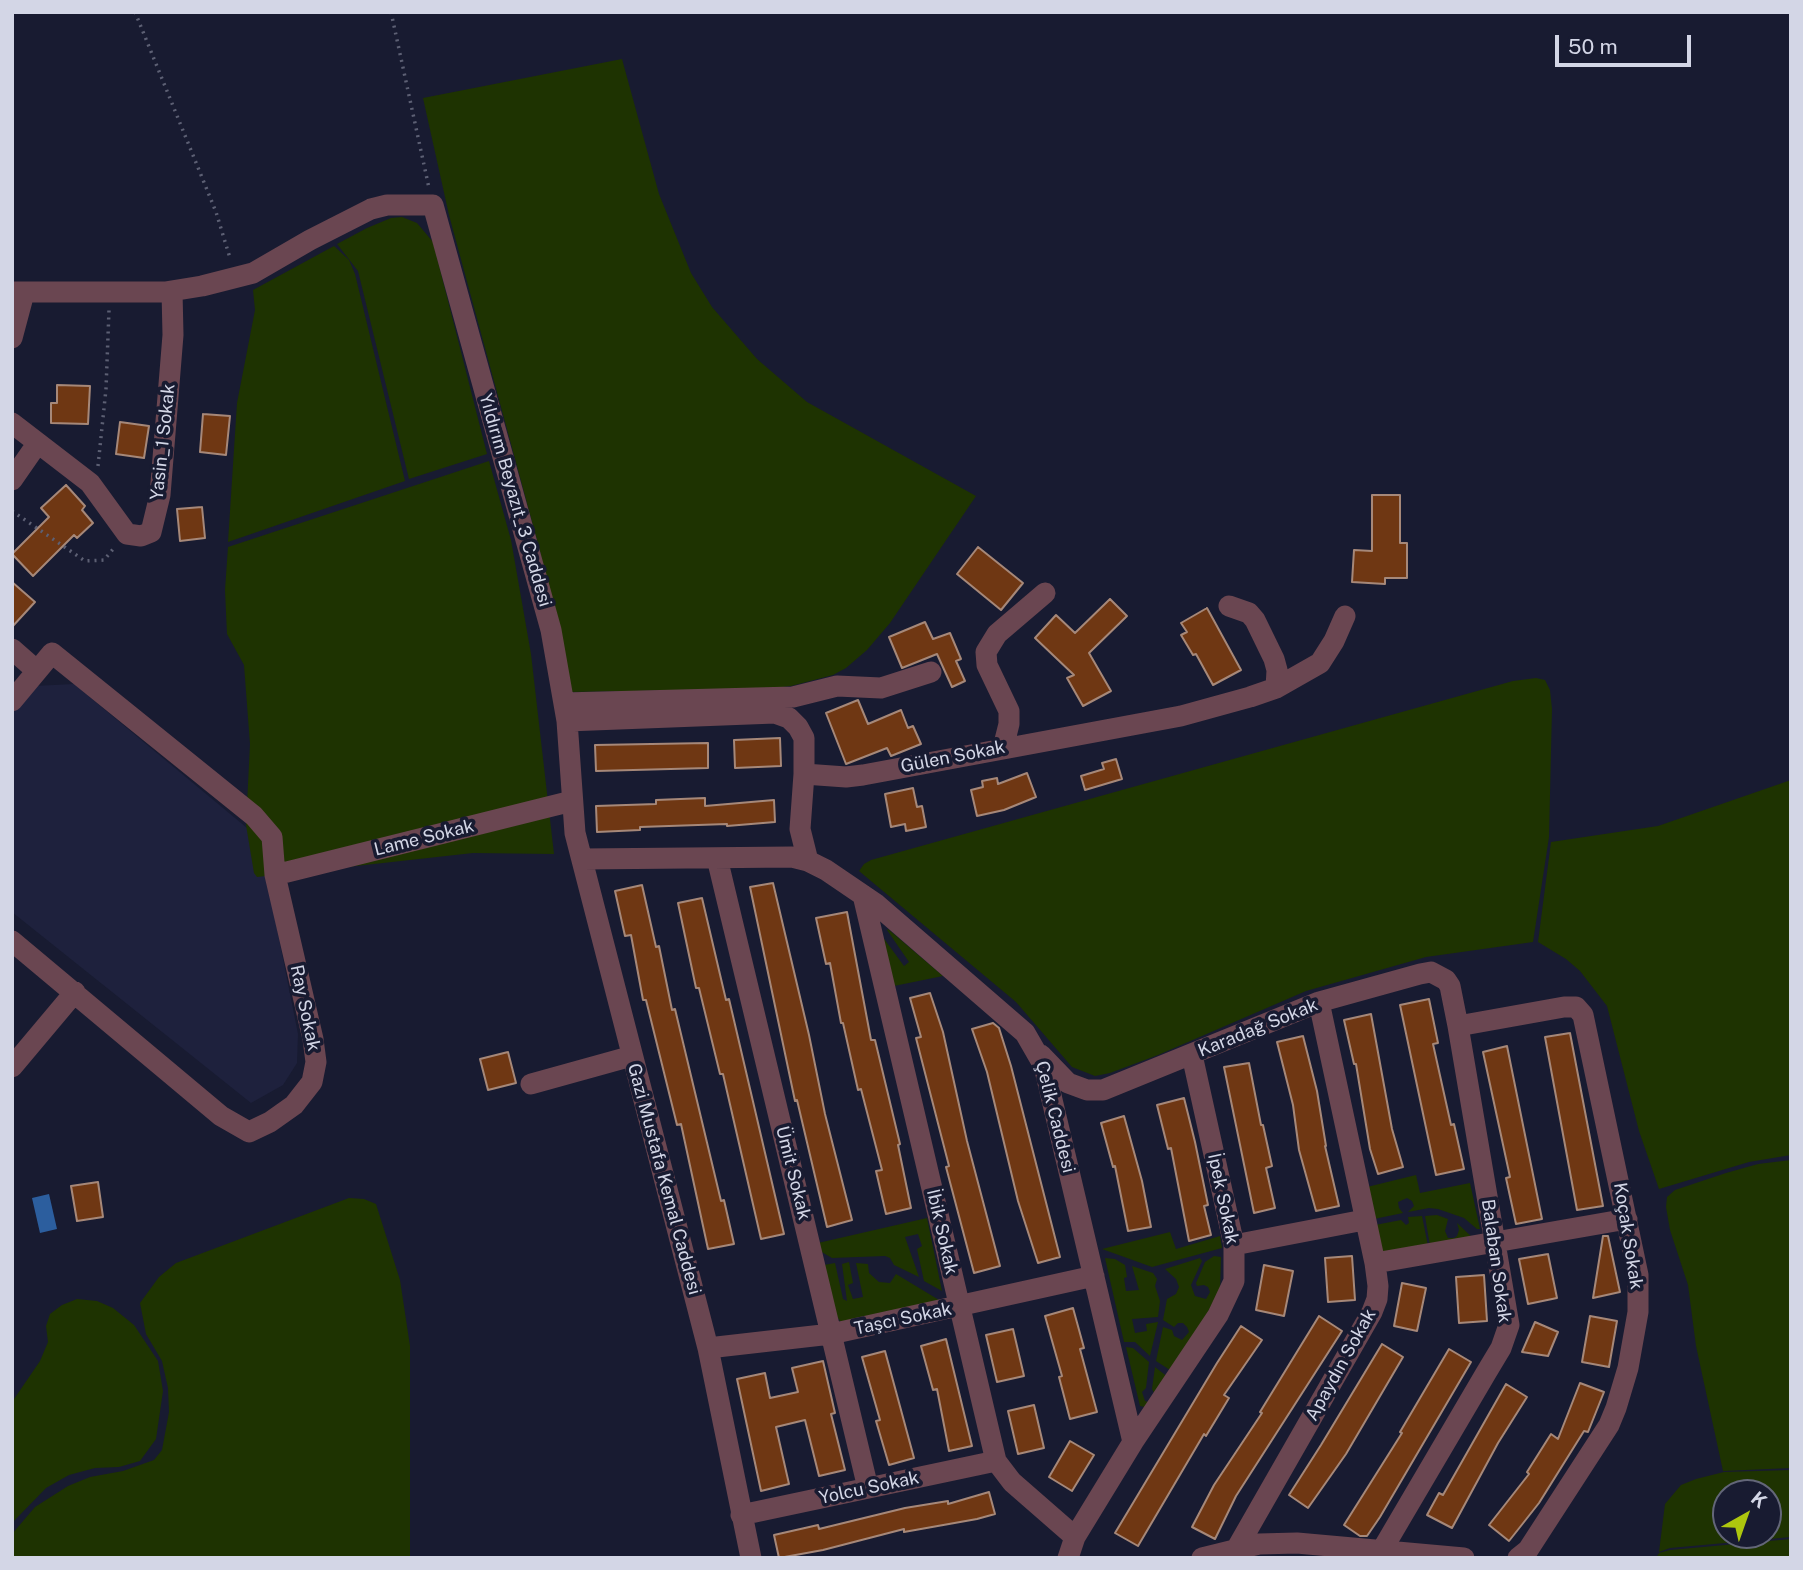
<!DOCTYPE html>
<meta charset="utf-8">
<style>
body{margin:0}
#map{position:relative;width:1803px;height:1570px;overflow:hidden;background:#181b31;font-family:"Public Sans",sans-serif}
canvas{display:block}
.frame{position:absolute;inset:0;border:14px solid #d3d6e6;pointer-events:none}
.north{position:absolute;left:1712px;top:1479px;width:70px;height:70px;box-sizing:border-box;background:#181b31;border:2px solid #636679;border-radius:50%;rotate:40deg;font-size:19px;font-weight:700;line-height:28px;text-align:center;color:#d3d6e6}
.north::after{content:'';display:block;margin:auto;width:24px;height:32px;background:#adc60e;clip-path:polygon(50% 0,100% 100%,50% 72%,0 100%)}
.scale{position:absolute;left:1555px;top:35px;width:136px;height:32px;box-sizing:border-box;border:4px solid #d3d6e6;border-top:0;padding-left:9px;font-size:21px;line-height:24px;white-space:nowrap;color:#d3d6e6;-webkit-text-stroke:5px #181b31;paint-order:stroke}
</style>
<div id="map">
<canvas width="1803" height="1570"></canvas>
<div class="frame"></div>
<div class="north">K</div>
<div class="scale">50 m</div>
</div>
<script>
const ctx = document.querySelector('canvas').getContext('2d');
ctx.lineJoin = 'round';
function fillPath(path, color) {
  ctx.fillStyle = color;
  ctx.fill(path, 'evenodd');
}
function toPath(rows) {
  const path = new Path2D();
  for (const r of rows) {
    path.moveTo(r[0], r[1]);
    for (let i = 2; i < r.length; i += 2) path.lineTo(r[i], r[i + 1]);
  }
  return path;
}
function strokePath(path, color, width, dash) {
  ctx.strokeStyle = color;
  ctx.lineWidth = width;
  ctx.lineCap = dash ? 'butt' : 'round';
  ctx.setLineDash(dash || []);
  ctx.stroke(path);
}
function drawText(font, color, halo, rows, align = 'center') {
  ctx.font = font + ' "Public Sans",sans-serif';
  ctx.lineWidth = 7;
  ctx.setLineDash([]);
  ctx.textBaseline = 'middle';
  ctx.strokeStyle = halo;
  ctx.fillStyle = color;
  for (const [text, x, y, turn = 0] of rows) {
    ctx.save();
    ctx.translate(x, y);
    ctx.rotate((+turn || 0) * Math.PI / 180);
    ctx.textAlign = isNaN(turn) ? turn : align;
    if (halo) ctx.strokeText(text, 0, 0);
    ctx.fillText(text, 0, 0);
    ctx.restore();
  }
}
fillPath(toPath([
 [74,684,259,838,298,1034,297,1063,283,1085,251,1103,12,912,12,713,34,686]
]), '#1e213d');
fillPath(toPath([
 [622,59,659,194,691,273,712,307,757,359,807,402,976,496,890,623,867,650,846,668,833,675,791,686,765,689,568,692,540,551,449,215,423,98],
 [402,217,417,223,433,242,487,454,409,479,358,271,337,244,367,228,391,218],
 [334,246,349,260,355,274,405,481,228,542,237,403,255,310,253,290],
 [489,461,511,540,531,654,554,854,473,853,257,877,254,873,246,825,250,744,244,665,227,634,225,590,228,547],
 [1536,678,1545,680,1550,690,1552,709,1549,837,1533,942,1426,957,1306,991,1158,1055,1110,1073,1095,1076,1072,1067,1016,1002,859,871,864,864,871,860,1513,681],
 [1791,780,1791,1155,1749,1162,1659,1189,1639,1131,1607,1006,1580,971,1566,959,1538,942,1551,842,1658,826],
 [888,929,943,976,894,986,882,936,904,966,909,962,887,930],
 [1791,1160,1791,1468,1723,1471,1696,1346,1688,1285,1670,1230,1666,1207,1667,1197,1675,1190,1726,1173,1758,1164],
 [1416,1175,1420,1193,1470,1183,1480,1229,1477,1229,1464,1218,1438,1209,1429,1208,1408,1212,1414,1206,1412,1201,1407,1198,1398,1202,1399,1208,1403,1213,1374,1219,1367,1187],
 [349,1198,364,1199,376,1204,400,1280,410,1346,410,1558,12,1558,12,1534,35,1507,68,1486,90,1477,123,1471,154,1460,162,1450,169,1412,168,1388,162,1361,146,1334,140,1303,159,1277,176,1263],
 [1437,1215,1448,1219,1445,1231,1448,1238,1454,1238,1457,1236,1459,1230,1457,1223,1474,1239,1472,1240,1431,1246,1386,1253,1380,1249,1375,1225,1401,1220,1406,1225,1409,1223,1408,1217,1422,1216,1428,1246,1430,1246,1425,1216],
 [927,1218,942,1291,924,1281,917,1249,922,1246,918,1234,905,1237,919,1277,894,1265,890,1258,885,1256,832,1258,820,1251,818,1243],
 [1170,1232,1176,1249,1220,1236,1222,1248,1152,1267,1102,1249],
 [1214,1256,1221,1257,1220,1291,1173,1372,1156,1361,1163,1327,1172,1330,1174,1336,1182,1340,1189,1332,1187,1327,1183,1323,1178,1323,1174,1327,1163,1320,1167,1299,1176,1294,1179,1287,1176,1279,1165,1269,1200,1258,1202,1261,1191,1285,1195,1296,1206,1299,1210,1292,1208,1287,1204,1285,1197,1286,1196,1283,1205,1262],
 [1105,1258,1115,1259,1125,1265,1127,1277,1124,1278,1126,1291,1139,1290,1132,1266,1153,1273,1157,1279,1155,1286,1160,1301,1158,1317,1132,1319,1135,1333,1147,1331,1146,1324,1158,1322,1150,1356,1135,1342,1124,1342],
 [849,1262,853,1283,848,1285,853,1299,863,1297,856,1263,868,1264,869,1273,879,1282,890,1283,896,1274,939,1300,846,1323,840,1321,836,1315,824,1265,835,1263,843,1299,847,1301,842,1264],
 [77,1299,97,1301,113,1308,134,1325,158,1361,163,1391,156,1439,140,1461,119,1467,95,1468,69,1475,46,1488,12,1523,12,1402,40,1361,48,1342,46,1326,50,1314,62,1305],
 [1126,1347,1133,1348,1149,1362,1146,1388,1142,1392,1145,1401,1148,1402,1154,1393,1152,1389,1155,1367,1169,1378,1145,1407,1140,1406],
 [1791,1470,1791,1537,1670,1548,1659,1552,1665,1504,1681,1485,1696,1479,1724,1472],
 [1726,1493,1768,1493,1768,1535,1726,1535],
 [1791,1539,1791,1558,1656,1558,1659,1553,1670,1550]
]), '#1e3301');
fillPath(toPath([
 [49,1194,57,1229,40,1233,32,1198]
]), '#2c5e9e');
const building = toPath([
 [57,385,90,386,88,424,51,423,51,403,57,403,57,385],
 [203,414,230,416,226,455,200,452,203,414],
 [120,422,149,426,144,458,116,454,120,422],
 [66,485,85,506,82,510,93,523,77,538,74,535,33,576,12,554,49,517,41,508,66,485],
 [1372,495,1400,495,1400,543,1407,543,1407,578,1385,578,1385,584,1352,582,1354,550,1372,551,1372,495],
 [202,507,205,538,180,541,177,509,202,507],
 [978,547,1023,583,1001,610,957,574,978,547],
 [12,582,35,602,12,627,12,582],
 [1110,599,1127,616,1089,653,1111,691,1083,706,1067,678,1074,675,1035,638,1056,615,1075,633,1110,599],
 [1207,608,1241,670,1213,685,1196,654,1193,655,1181,635,1187,632,1181,623,1207,608],
 [925,622,933,639,950,633,961,659,956,661,965,681,952,687,937,654,902,668,889,637,925,622],
 [858,700,868,724,901,710,908,728,913,726,921,744,891,756,887,748,846,764,826,713,858,700],
 [780,738,781,766,735,768,734,740,780,738],
 [708,743,708,768,596,771,595,745,708,743],
 [1116,759,1122,779,1085,790,1081,776,1104,769,1102,763,1116,759],
 [1027,773,1036,797,1004,810,977,816,971,790,983,787,982,781,997,778,998,784,1027,773],
 [913,788,917,807,922,806,926,827,906,831,905,824,891,827,885,794,913,788],
 [705,798,705,806,774,800,775,822,727,826,727,824,640,827,640,830,597,832,596,806,656,804,656,800,705,798],
 [773,883,809,1035,825,1114,852,1220,827,1227,797,1100,795,1101,750,887,773,883],
 [642,885,656,947,659,946,672,1010,675,1009,721,1201,724,1200,734,1244,708,1249,681,1124,677,1125,646,1000,643,1000,631,935,625,936,615,891,642,885],
 [702,898,726,1000,729,999,784,1234,761,1239,723,1074,720,1074,699,988,696,988,678,903,702,898],
 [847,912,871,1040,875,1040,900,1144,898,1145,911,1208,886,1214,876,1171,882,1170,861,1089,858,1090,843,1023,841,1023,830,963,826,964,816,918,847,912],
 [930,993,943,1032,967,1141,1000,1266,974,1273,946,1167,949,1166,916,1038,921,1037,910,998,930,993],
 [1429,999,1438,1043,1433,1044,1451,1125,1454,1124,1464,1169,1436,1175,1400,1005,1429,999],
 [1371,1014,1392,1129,1403,1167,1378,1174,1370,1149,1356,1064,1354,1064,1344,1020,1371,1014],
 [993,1023,999,1028,1011,1066,1060,1257,1038,1263,1018,1201,987,1072,972,1029,993,1023],
 [1570,1033,1603,1206,1577,1210,1545,1037,1570,1033],
 [1303,1036,1317,1091,1326,1146,1325,1146,1339,1206,1316,1211,1299,1150,1293,1105,1277,1042,1303,1036],
 [1507,1046,1542,1219,1516,1224,1506,1178,1510,1177,1483,1052,1507,1046],
 [508,1052,516,1083,488,1090,480,1059,508,1052],
 [1249,1063,1261,1125,1263,1125,1272,1166,1266,1168,1275,1208,1254,1213,1224,1067,1249,1063],
 [1184,1098,1195,1142,1208,1205,1204,1206,1211,1235,1189,1241,1171,1148,1168,1149,1157,1105,1184,1098],
 [1124,1116,1142,1181,1151,1227,1128,1231,1115,1166,1113,1167,1101,1123,1124,1116],
 [98,1182,103,1217,77,1221,71,1186,98,1182],
 [1603,1236,1608,1236,1620,1292,1593,1298,1603,1236],
 [1548,1254,1557,1298,1528,1304,1519,1259,1548,1254],
 [1352,1256,1355,1300,1328,1302,1325,1258,1352,1256],
 [1264,1265,1293,1271,1284,1316,1256,1310,1264,1265],
 [1484,1275,1487,1321,1459,1323,1456,1277,1484,1275],
 [1402,1283,1426,1288,1417,1331,1394,1326,1402,1283],
 [1073,1308,1084,1348,1080,1349,1097,1412,1070,1419,1059,1377,1062,1376,1045,1316,1073,1308],
 [1319,1316,1342,1331,1236,1496,1215,1539,1192,1527,1214,1485,1262,1413,1260,1412,1319,1316],
 [1590,1316,1617,1321,1609,1367,1582,1362,1590,1316],
 [1535,1322,1558,1332,1548,1356,1522,1352,1535,1322],
 [1241,1326,1262,1340,1224,1395,1229,1398,1206,1436,1204,1434,1138,1546,1115,1533,1217,1363,1241,1326],
 [1013,1329,1024,1376,997,1382,986,1335,1013,1329],
 [946,1339,972,1446,949,1451,937,1389,933,1390,921,1346,946,1339],
 [1382,1344,1403,1357,1346,1454,1308,1508,1289,1495,1321,1445,1382,1344],
 [1449,1349,1471,1362,1380,1517,1367,1536,1360,1536,1344,1525,1402,1433,1400,1432,1449,1349],
 [885,1351,914,1458,889,1465,876,1421,880,1420,862,1357,885,1351],
 [823,1361,835,1413,831,1414,845,1470,819,1476,805,1420,776,1427,789,1484,761,1491,737,1379,765,1373,770,1398,798,1392,792,1368,823,1361],
 [1580,1383,1604,1392,1588,1432,1584,1431,1539,1503,1509,1541,1489,1525,1529,1474,1527,1472,1551,1434,1558,1439,1580,1383],
 [1506,1384,1527,1397,1498,1443,1452,1528,1427,1515,1439,1493,1443,1495,1506,1384],
 [1034,1405,1044,1448,1018,1454,1008,1411,1034,1405],
 [1070,1441,1094,1455,1072,1491,1049,1477,1070,1441],
 [989,1492,995,1514,977,1519,904,1532,904,1529,823,1550,779,1558,774,1535,818,1525,819,1529,905,1508,948,1501,948,1504,989,1492]
]);
fillPath(building, '#6f3713');
strokePath(building, '#a68879', 2);
strokePath(toPath([
 [135,12,216,212,230,258],
 [391,12,429,188],
 [98,466,106,389,109,310],
 [12,511,85,561,104,560,114,548]
]), '#5d6074', 3.5, [2, 5]);
strokePath(toPath([
 [12,292,165,292,202,286,253,273,310,240,371,209,387,205,433,205,551,630,567,721,575,833,708,1348,751,1558],
 [12,338,24,293],
 [12,423,90,483,127,534,141,536,151,532,160,495,173,335,172,291],
 [12,480,37,444],
 [1229,606,1249,613,1255,620,1274,659,1277,670,1276,688],
 [12,649,37,671],
 [12,701,52,653,254,816,272,837,275,875,313,1039,316,1062,312,1082,294,1105,270,1122,249,1132,221,1116,12,941],
 [564,703,793,697,837,686,881,688,931,672],
 [567,721,775,713,789,718,798,727,804,738,804,774,846,777,863,775,1181,716,1250,697,1276,688,1320,663,1334,641,1345,616],
 [1003,748,1009,724,1009,711,987,665,986,652,997,634,1045,593],
 [804,774,800,829,808,861],
 [717,858,868,1488],
 [583,859,792,857,808,861,826,870,876,904,1025,1033,1044,1066,1133,1442,1075,1537,1068,1558],
 [275,875,572,801],
 [863,895,996,1461,1012,1482,1075,1537],
 [1458,1026,1564,1007,1576,1007,1583,1015,1638,1275,1638,1312,1628,1368,1616,1408,1609,1425,1528,1550,1518,1558],
 [1041,1055,1068,1083,1087,1090,1103,1090,1319,1002,1420,974,1431,972,1446,980,1450,986,1458,1026,1509,1325,1501,1348,1486,1373,1382,1550],
 [12,1067,75,992],
 [531,1084,632,1056],
 [1234,1245,1364,1220],
 [1375,1263,1627,1219],
 [708,1348,831,1334,1094,1276],
 [1133,1442,1218,1315,1234,1281,1234,1245,1192,1055],
 [741,1515,996,1461],
 [1237,1548,1372,1312,1377,1299,1378,1286,1375,1263,1319,1002],
 [1202,1558,1259,1544,1297,1543,1464,1558]
]), '#6a4651', 21);
drawText('18px', '#d3d6e6', '#181b31', [
 ["Yasin_1 Sokak",163,442,-84],
 ["Yıldırım Beyazıt_3 Caddesi",515,500,74],
 ["Gülen Sokak",953,757,-11],
 ["Lame Sokak",424,838,-14],
 ["Ray Sokak",305,1008,78],
 ["Karadağ Sokak",1258,1028,-22],
 ["Çelik Caddesi",1055,1117,76],
 ["Ümit Sokak",793,1173,76],
 ["Gazi Mustafa Kemal Caddesi",664,1179,75],
 ["İpek Sokak",1223,1199,78],
 ["İbik Sokak",942,1232,77],
 ["Koçak Sokak",1628,1236,81],
 ["Balaban Sokak",1496,1261,82],
 ["Taşcı Sokak",903,1319,-12],
 ["Apaydın Sokak",1341,1365,-61],
 ["Yolcu Sokak",869,1488,-12]
]);
</script>
